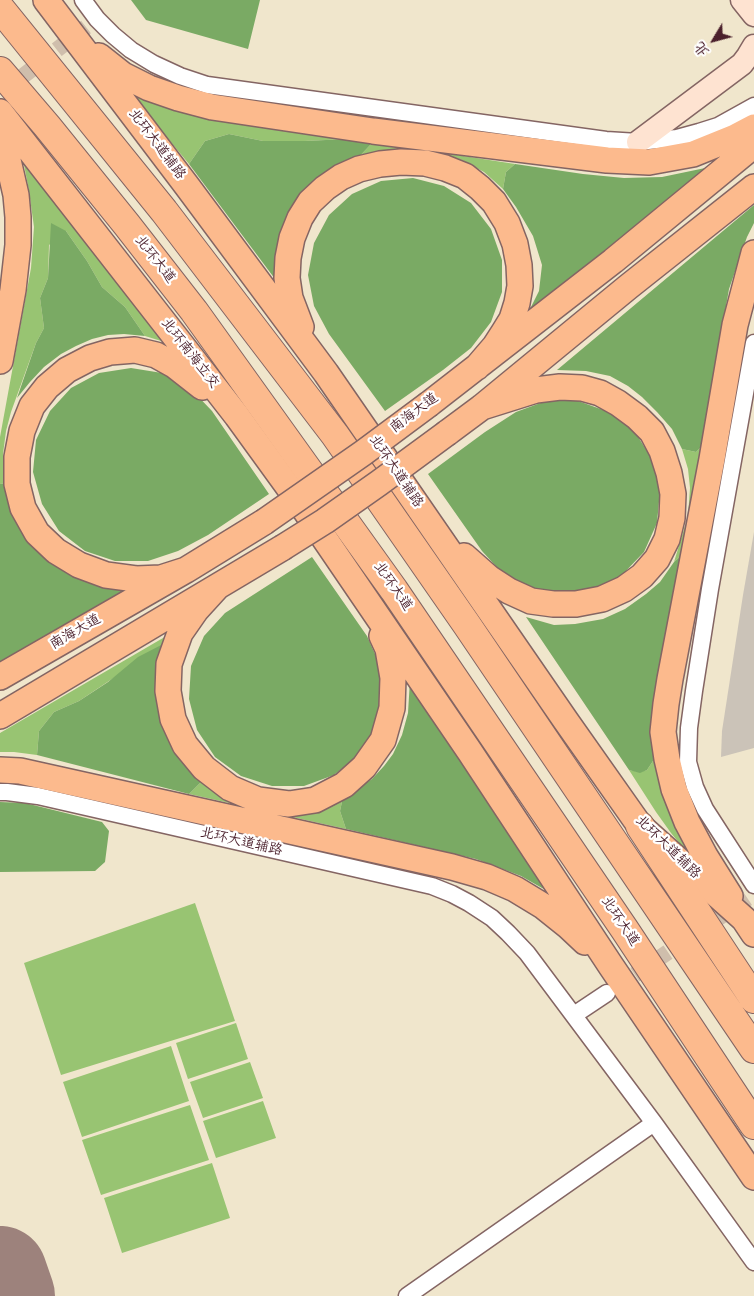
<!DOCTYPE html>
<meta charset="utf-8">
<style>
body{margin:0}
#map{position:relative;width:754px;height:1296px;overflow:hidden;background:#f0e6cc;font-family:Kalam,"LXGW WenKai TC",sans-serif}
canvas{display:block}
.north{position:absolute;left:689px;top:15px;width:50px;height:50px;-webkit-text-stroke:4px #fff;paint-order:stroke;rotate:233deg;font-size:14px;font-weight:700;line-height:20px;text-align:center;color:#4a1f2b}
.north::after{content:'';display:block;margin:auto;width:18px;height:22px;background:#4a1f2b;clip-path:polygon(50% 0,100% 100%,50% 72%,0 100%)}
</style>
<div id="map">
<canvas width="754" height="1296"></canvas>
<div class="north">北</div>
</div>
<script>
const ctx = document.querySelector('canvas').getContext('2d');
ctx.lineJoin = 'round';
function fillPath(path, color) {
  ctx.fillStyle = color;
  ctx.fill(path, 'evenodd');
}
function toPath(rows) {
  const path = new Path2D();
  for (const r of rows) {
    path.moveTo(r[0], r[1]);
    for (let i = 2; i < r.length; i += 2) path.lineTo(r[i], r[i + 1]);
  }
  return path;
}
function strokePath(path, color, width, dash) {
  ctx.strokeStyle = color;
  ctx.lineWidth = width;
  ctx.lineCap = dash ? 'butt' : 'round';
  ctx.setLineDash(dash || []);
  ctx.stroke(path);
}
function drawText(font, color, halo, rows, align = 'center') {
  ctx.font = font + ' Kalam,"LXGW WenKai TC",sans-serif';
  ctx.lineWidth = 4.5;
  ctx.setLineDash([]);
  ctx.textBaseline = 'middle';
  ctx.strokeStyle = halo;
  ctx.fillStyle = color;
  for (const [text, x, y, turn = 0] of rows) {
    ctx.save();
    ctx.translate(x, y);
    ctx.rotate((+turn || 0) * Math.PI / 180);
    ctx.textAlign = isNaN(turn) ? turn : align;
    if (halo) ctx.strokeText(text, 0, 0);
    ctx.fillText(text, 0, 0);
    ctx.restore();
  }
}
fillPath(toPath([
 [754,532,754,748,721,757,722,731,743,595]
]), '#cbc3b8');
fillPath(toPath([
 [125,87,348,139,304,141,263,141,229,134,205,141,189,164],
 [373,142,515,164,506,172,503,189,484,172,462,160,446,155,399,150,357,159],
 [21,149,171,344,145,336,125,307,102,287,87,261,66,231,49,245,48,278,40,298,44,328,36,343,11,412,6,431,3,454,6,483,0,484,0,437,31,268,34,227,29,191],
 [702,446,683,554,674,562,688,516,690,488,688,469,682,449,696,452],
 [175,631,169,641,79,701,54,712,39,731,37,755,14,752,0,752,0,733],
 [655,758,660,784,670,812,691,853,685,850,671,833,656,812,629,770,640,772,647,770],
 [203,780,231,797,343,797,340,811,346,829,189,794],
 [195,903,235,1021,61,1075,24,963],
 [236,1023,248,1059,188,1079,176,1043],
 [171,1046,189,1101,82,1137,63,1082],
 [250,1062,263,1098,203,1118,190,1082],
 [263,1101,276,1138,216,1158,203,1121],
 [190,1105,209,1160,101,1195,82,1140],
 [212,1163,230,1218,122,1253,104,1198]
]), '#98c472');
fillPath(toPath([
 [131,0,260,0,248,49,146,20],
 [229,134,263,141,304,141,348,139,373,142,357,159,340,167,278,283,189,164,205,141],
 [515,164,583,174,624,178,662,177,710,167,526,317,539,291,542,265,533,236,516,207,503,189,506,172],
 [413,178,444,186,471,203,491,229,502,260,502,292,491,322,471,348,443,370,385,411,329,334,314,306,308,275,314,243,329,215,352,194,381,181],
 [754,205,754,223,747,237,729,289,702,446,696,452,682,449,672,429,657,412,642,397,628,386,610,376,586,371,557,370],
 [51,223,66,231,87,261,102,287,125,307,145,336,124,334,108,335,92,339,76,346,61,354,44,367,30,382,17,398,36,343,44,328,40,298,48,278],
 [131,368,162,373,190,388,212,411,269,494,208,535,178,551,148,561,115,561,85,551,59,531,42,504,33,472,36,440,50,411,71,388,99,373],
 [546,401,578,401,609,412,635,432,652,459,660,491,657,523,644,552,622,575,594,590,563,595,532,590,504,575,482,551,428,474,485,432,516,412],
 [6,483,27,539,47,561,70,575,97,586,119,590,123,592,0,665,0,484],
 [683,554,655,758,647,770,640,773,629,770,526,617,554,625,575,624,603,619,625,609,646,594,660,582,674,562],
 [312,557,367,636,380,665,383,697,375,728,359,755,334,775,304,786,272,786,241,776,215,757,197,730,189,699,191,666,204,636,225,613],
 [169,641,164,655,203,780,189,794,37,755,39,731,54,712,79,701,108,682,138,657],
 [410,680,549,892,521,876,476,859,346,829,340,811,343,797,357,789,372,779,384,766,393,754,402,735,408,713],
 [0,802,25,803,102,822,109,831,105,862,95,871,0,872]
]), '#7aaa64');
strokePath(toPath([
 [0,1273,8,1296]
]), '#9d827c', 94);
strokePath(toPath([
 [0,94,86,27],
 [615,988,748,898]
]), '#cfbeac', 16, [16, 8]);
const street = toPath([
 [83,0,97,19,113,35,131,50,154,64,180,76,207,85,606,140,638,142,677,138,699,132,718,126,754,106],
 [754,343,710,589,694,691,689,728,688,762,695,787,705,809,754,885],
 [0,792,7,792,38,796,432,886,452,894,469,903,492,918,508,933,527,953,654,1123,754,1262],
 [574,1015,607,993],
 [407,1296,654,1123]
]);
const secondary = toPath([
 [742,0,754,15],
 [638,142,742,64,748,56,754,46]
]);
const primary = toPath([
 [46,0,187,186,326,373,566,721,640,826,744,919,754,934],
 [99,56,123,75,149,88,178,98,212,107,373,131,607,160,649,162,693,154,735,137,754,127],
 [0,112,237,416,303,507,470,752,611,966,754,1177],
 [0,139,8,160,16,195,18,217,18,245,13,290,0,361],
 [301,327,290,298,287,278,288,258,292,238,300,218,310,202,325,188,341,177,359,169,380,164,401,162,425,163,445,168,465,176,480,188,494,202,507,223,515,244,519,265,520,286,517,303,512,319,504,332,495,346,477,367],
 [429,404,613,261,754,145],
 [447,433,482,407,628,287,754,187],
 [464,556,489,578,509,591,531,601,553,604,576,604,602,599,624,589,642,576,657,559,667,539,672,518,673,494,669,473,662,451,652,432,637,417,618,403,600,393,582,388,560,387,536,390,482,407],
 [186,570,161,578,136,579,106,575,79,565,56,551,37,533,23,508,17,484,17,457,22,431,32,406,47,387,67,370,90,358,110,352,135,350,156,355,174,365,202,387],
 [217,587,196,610,180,633,169,664,168,691,173,719,185,745,204,768,230,788,258,800,289,804,315,800,344,785,364,767,383,740,392,708,393,678,388,649,382,636],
 [0,677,186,570,264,522],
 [0,716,282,548],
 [0,770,20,771,452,867,487,877,515,889,543,906,568,926,585,942],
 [730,896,705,856,687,822,674,789,667,759,663,732,666,704,670,679,712,459,735,325,754,253]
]);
const highway = toPath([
 [0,8,164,211,335,435,467,625,754,1049],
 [0,71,47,126,127,225,194,311,394,590,625,930,754,1125],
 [640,826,754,999]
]);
strokePath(street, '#846563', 19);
strokePath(secondary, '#846563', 25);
strokePath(primary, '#846563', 28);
strokePath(highway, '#846563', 30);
strokePath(street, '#fff', 16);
strokePath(secondary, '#fee3d1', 22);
strokePath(primary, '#fcba8d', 25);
strokePath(highway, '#fcba8d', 28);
const primaryBridge = toPath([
 [264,522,363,453,429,404],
 [282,548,325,521,379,483,447,433]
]);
strokePath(primaryBridge, '#846563', 28, []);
strokePath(primaryBridge, '#fcba8d', 25);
drawText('14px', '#4a1f2b', '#fff', [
 ["北环大道辅路",156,145,53],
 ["北环大道",154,260,52],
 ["北环南海立交",189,354,52],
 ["南海大道",415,414,-37],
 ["北环大道辅路",395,472,56],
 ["北环大道",392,587,55],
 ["南海大道",76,633,-30],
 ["北环大道辅路",241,843,13],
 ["北环大道辅路",667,848,44],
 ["北环大道",619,922,56]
]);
</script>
